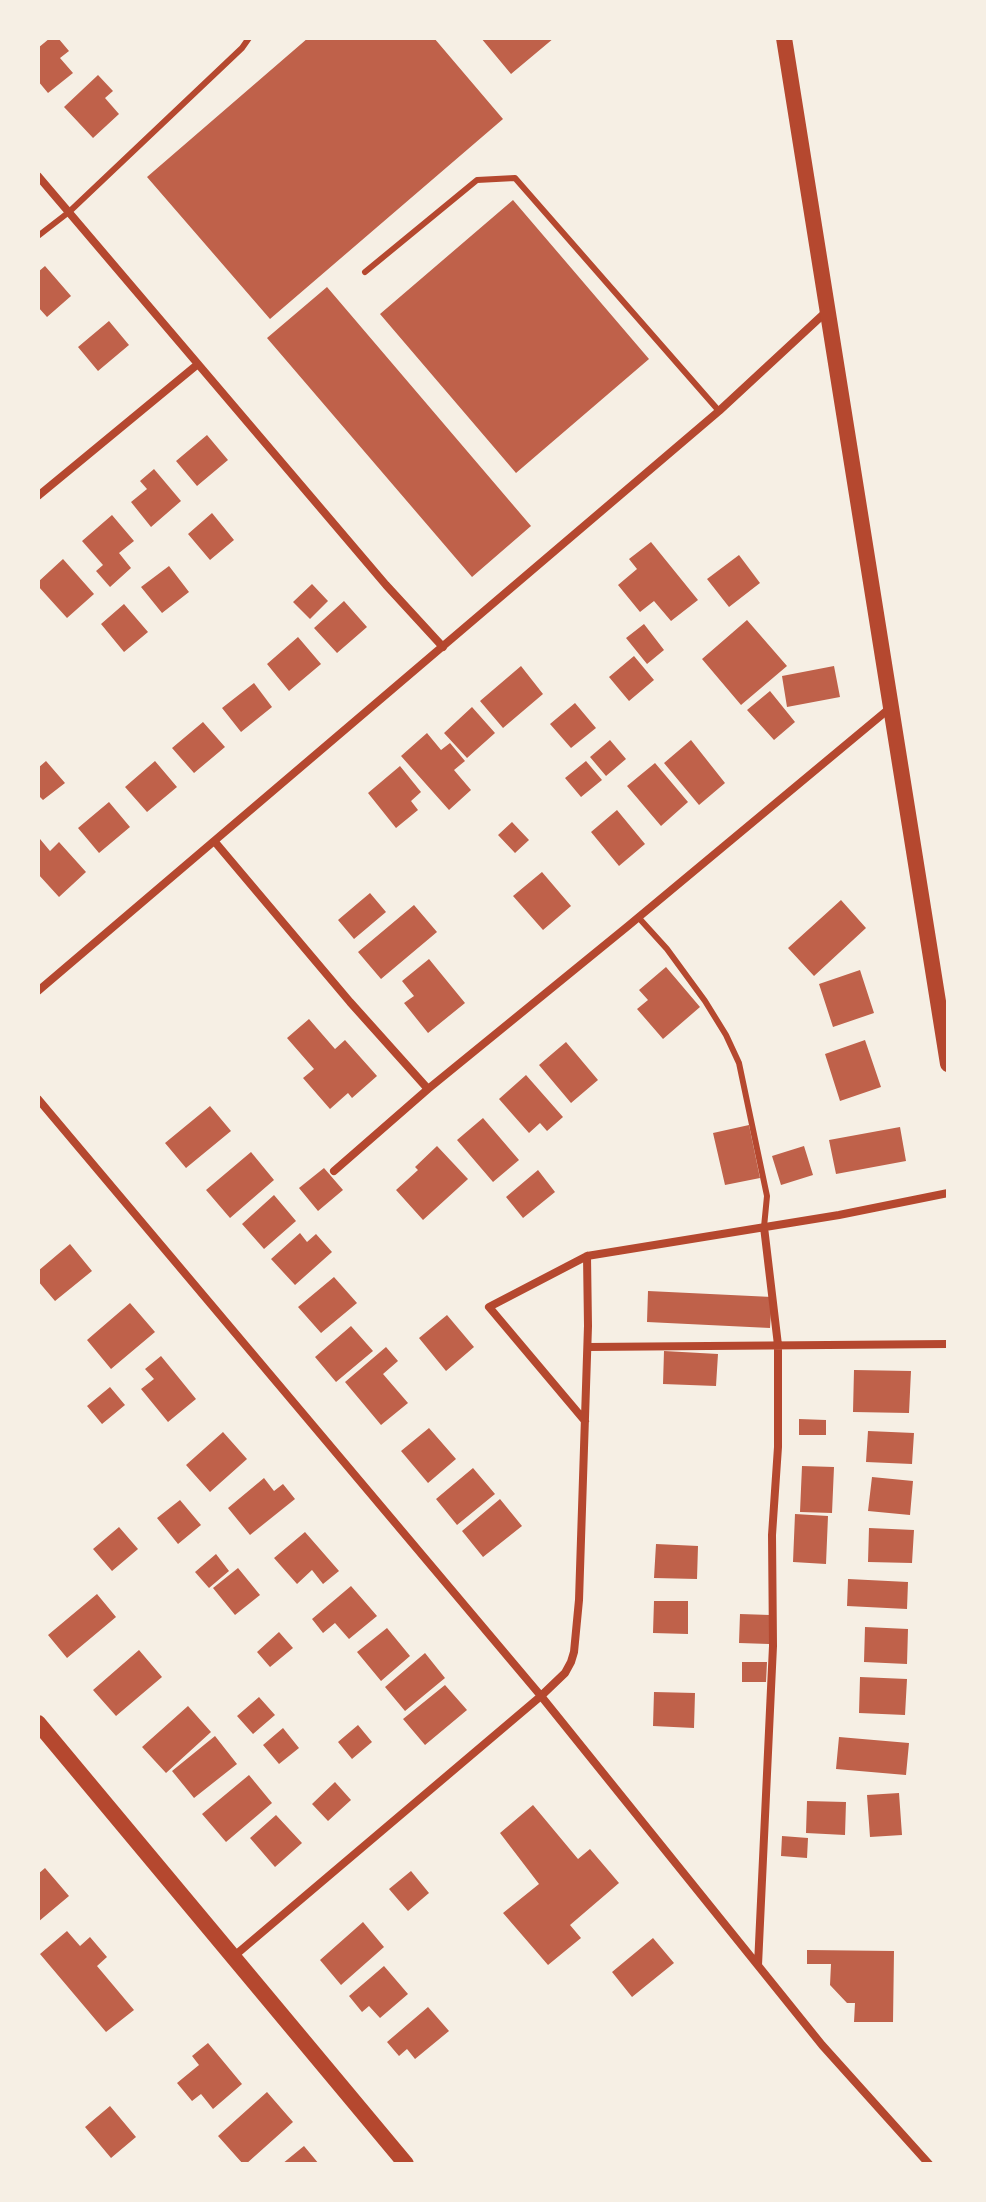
<!DOCTYPE html>
<style>
body{margin:0}
#map{position:relative;width:986px;height:2202px;overflow:hidden;background:#f6efe4;font-family:Inter,sans-serif}
canvas{display:block}
.frame{position:absolute;inset:0;border:40px solid #f6efe4;pointer-events:none}
</style>
<div id="map">
<canvas width="986" height="2202"></canvas>
<div class="frame"></div>
</div>
<script>
const ctx = document.querySelector('canvas').getContext('2d');
ctx.lineJoin = 'round';
function fillPath(path, color) {
  ctx.fillStyle = color;
  ctx.fill(path, 'evenodd');
}
function toPath(rows) {
  const path = new Path2D();
  for (const r of rows) {
    path.moveTo(r[0], r[1]);
    for (let i = 2; i < r.length; i += 2) path.lineTo(r[i], r[i + 1]);
  }
  return path;
}
function strokePath(path, color, width, dash) {
  ctx.strokeStyle = color;
  ctx.lineWidth = width;
  ctx.lineCap = dash ? 'butt' : 'round';
  ctx.setLineDash(dash || []);
  ctx.stroke(path);
}
fillPath(toPath([
 [50,38,58,38,69,51,60,58,73,73,48,93,38,81,38,48],
 [308,38,434,38,503,119,270,319,147,177],
 [481,38,554,38,511,74],
 [98,75,113,91,105,98,119,114,93,138,64,107],
 [513,200,649,359,516,473,380,314],
 [45,266,71,296,47,317,38,307,38,272],
 [327,287,531,526,472,577,267,338],
 [109,321,129,345,98,371,78,347],
 [207,435,228,460,197,486,176,461],
 [154,469,181,501,151,527,131,502,147,489,140,481],
 [212,513,234,540,210,560,188,534],
 [112,515,134,541,119,553,131,568,110,587,96,571,103,565,82,541],
 [651,542,698,600,671,621,654,601,640,612,618,585,637,569,629,559],
 [739,555,760,583,729,607,707,579],
 [63,559,94,594,67,618,38,586,38,582],
 [169,566,189,592,162,613,141,587],
 [312,584,328,601,310,619,293,602],
 [344,601,367,627,337,653,314,628],
 [124,604,148,632,124,652,101,624],
 [747,620,787,666,741,705,702,659],
 [644,624,664,650,647,664,626,638],
 [298,637,321,664,289,691,267,664],
 [634,656,654,680,629,701,609,677],
 [521,666,543,694,503,728,480,701],
 [834,666,840,697,787,707,782,676],
 [254,683,272,707,241,732,222,708],
 [770,691,795,722,774,740,747,710],
 [575,703,596,728,571,748,550,724],
 [472,707,495,733,467,758,444,733],
 [203,722,225,747,194,773,172,748],
 [427,733,441,750,450,743,465,761,454,770,471,790,449,810,401,756],
 [610,740,626,759,606,776,590,757],
 [691,740,725,783,699,805,664,763],
 [46,761,65,783,43,800,38,795,38,768],
 [155,761,177,787,147,812,125,787],
 [586,761,602,780,581,797,565,778],
 [655,763,688,802,661,826,627,786],
 [400,766,421,792,411,801,418,810,396,828,368,793],
 [109,802,130,827,99,853,78,828],
 [617,810,645,844,619,866,591,832],
 [512,822,529,840,515,853,498,835],
 [40,839,50,851,59,842,86,872,59,897,38,874,38,841],
 [542,872,571,906,543,930,513,896],
 [370,893,386,912,354,939,338,920],
 [841,900,866,928,814,976,788,948],
 [414,905,437,932,381,979,358,952],
 [429,959,465,1003,428,1033,404,1003,414,996,402,981],
 [666,967,700,1007,663,1039,637,1009,648,1000,639,990],
 [860,970,874,1013,833,1027,819,984],
 [309,1019,335,1049,345,1040,377,1076,352,1098,348,1093,330,1109,303,1078,314,1069,287,1038],
 [865,1040,881,1087,840,1101,825,1054],
 [566,1042,598,1080,571,1103,539,1065],
 [526,1075,563,1117,547,1131,540,1123,529,1133,499,1099],
 [210,1106,231,1131,186,1168,165,1143],
 [483,1118,519,1160,493,1182,457,1140],
 [749,1125,760,1178,725,1185,713,1133],
 [900,1127,906,1161,836,1174,829,1140],
 [437,1146,468,1179,423,1220,396,1190,418,1170,415,1167],
 [804,1146,813,1175,781,1185,772,1156],
 [251,1152,274,1180,230,1218,206,1190],
 [324,1168,343,1190,318,1211,299,1188],
 [538,1170,555,1192,523,1218,506,1197],
 [274,1195,296,1221,264,1249,242,1224],
 [300,1233,307,1242,316,1234,332,1252,295,1285,271,1259],
 [70,1244,92,1271,55,1301,38,1281,38,1271],
 [334,1277,357,1303,321,1333,298,1307],
 [648,1291,772,1297,770,1328,647,1322],
 [130,1303,155,1332,111,1369,87,1340],
 [447,1315,474,1347,446,1371,419,1338],
 [351,1326,373,1351,336,1382,315,1357],
 [386,1347,398,1361,383,1374,408,1403,381,1425,345,1382],
 [664,1351,718,1354,716,1386,663,1384],
 [161,1356,196,1399,168,1422,141,1389,154,1379,145,1369],
 [854,1370,911,1371,909,1413,853,1412],
 [110,1387,125,1405,102,1424,87,1406],
 [799,1419,826,1420,826,1435,799,1435],
 [429,1428,456,1459,428,1483,401,1451],
 [868,1431,914,1433,912,1464,866,1462],
 [223,1432,247,1459,210,1492,186,1465],
 [802,1466,834,1467,832,1513,800,1512],
 [473,1468,495,1494,457,1525,436,1499],
 [872,1477,913,1481,910,1515,868,1511],
 [264,1478,274,1491,283,1484,295,1499,250,1535,228,1508],
 [500,1499,522,1526,483,1557,462,1531],
 [180,1500,201,1525,178,1544,157,1518],
 [795,1514,828,1516,826,1564,793,1562],
 [119,1527,138,1549,112,1571,93,1549],
 [869,1528,914,1530,912,1563,868,1562],
 [305,1532,339,1571,323,1584,312,1570,297,1584,274,1558],
 [656,1544,698,1546,697,1579,654,1578],
 [216,1554,229,1571,209,1588,195,1572],
 [238,1568,260,1595,235,1615,213,1588],
 [848,1579,908,1582,907,1609,847,1606],
 [351,1586,377,1616,349,1639,335,1623,323,1633,312,1619],
 [97,1594,116,1617,67,1658,48,1635],
 [654,1601,688,1601,688,1634,653,1633],
 [740,1614,770,1615,769,1644,739,1643],
 [865,1627,908,1629,907,1664,864,1662],
 [387,1628,410,1656,381,1681,357,1652],
 [279,1632,293,1648,270,1667,257,1652],
 [139,1650,162,1677,116,1716,93,1690],
 [425,1653,445,1678,405,1711,385,1687],
 [742,1662,767,1662,766,1682,742,1682],
 [860,1677,907,1679,905,1715,859,1713],
 [445,1685,467,1710,425,1745,403,1719],
 [654,1692,695,1693,694,1728,653,1726],
 [259,1697,275,1715,253,1734,237,1716],
 [188,1706,211,1732,166,1773,142,1747],
 [358,1725,372,1742,352,1759,338,1742],
 [283,1728,299,1748,279,1764,263,1745],
 [215,1736,237,1764,194,1798,172,1771],
 [839,1737,909,1743,906,1775,836,1769],
 [249,1775,272,1803,226,1842,202,1814],
 [335,1782,351,1800,328,1821,312,1804],
 [899,1793,902,1835,870,1837,867,1795],
 [807,1801,846,1802,845,1835,806,1833],
 [533,1805,578,1859,590,1849,619,1883,570,1925,581,1938,548,1965,503,1913,539,1884,500,1833],
 [276,1815,302,1843,275,1867,250,1838],
 [782,1836,808,1838,807,1858,781,1856],
 [45,1868,69,1896,38,1922,38,1874],
 [411,1871,429,1893,408,1911,389,1889],
 [363,1922,384,1947,341,1985,320,1960],
 [67,1931,80,1946,90,1937,107,1957,97,1966,134,2010,106,2032,40,1954],
 [653,1938,674,1963,632,1997,612,1972],
 [807,1950,894,1951,893,2022,854,2022,855,2003,847,2003,830,1985,831,1964,807,1964],
 [384,1966,408,1994,380,2018,369,2006,362,2012,349,1996],
 [428,2007,449,2031,415,2059,407,2049,399,2056,387,2042],
 [208,2043,242,2084,213,2109,201,2094,192,2101,177,2083,199,2065,192,2056],
 [267,2092,293,2122,246,2164,243,2164,218,2136],
 [110,2106,136,2137,111,2158,85,2127],
 [304,2146,319,2164,282,2164]
]), '#bf614a');
strokePath(toPath([
 [38,236,69,212,242,48,249,38],
 [365,272,477,180,515,178,719,411],
 [638,917,667,949,705,1001,726,1035,739,1063,767,1196,764,1227]
]), '#b5482f', 6);
strokePath(toPath([
 [38,176,386,585,443,647],
 [38,496,198,364],
 [215,842,350,1002,428,1089],
 [38,991,719,411,827,311],
 [38,1099,541,1696,822,2045,929,2164],
 [334,1171,428,1089,628,926,890,708],
 [588,1347,948,1344],
 [585,1421,489,1307,587,1256],
 [233,1957,541,1696,565,1673,571,1662,574,1652,579,1600,588,1326,587,1256,839,1215,948,1193],
 [758,1965,773,1646,772,1535,778,1447,778,1345,764,1227]
]), '#b5482f', 8);
strokePath(toPath([
 [784,38,948,1064],
 [38,1723,406,2164]
]), '#b5482f', 16);
</script>
